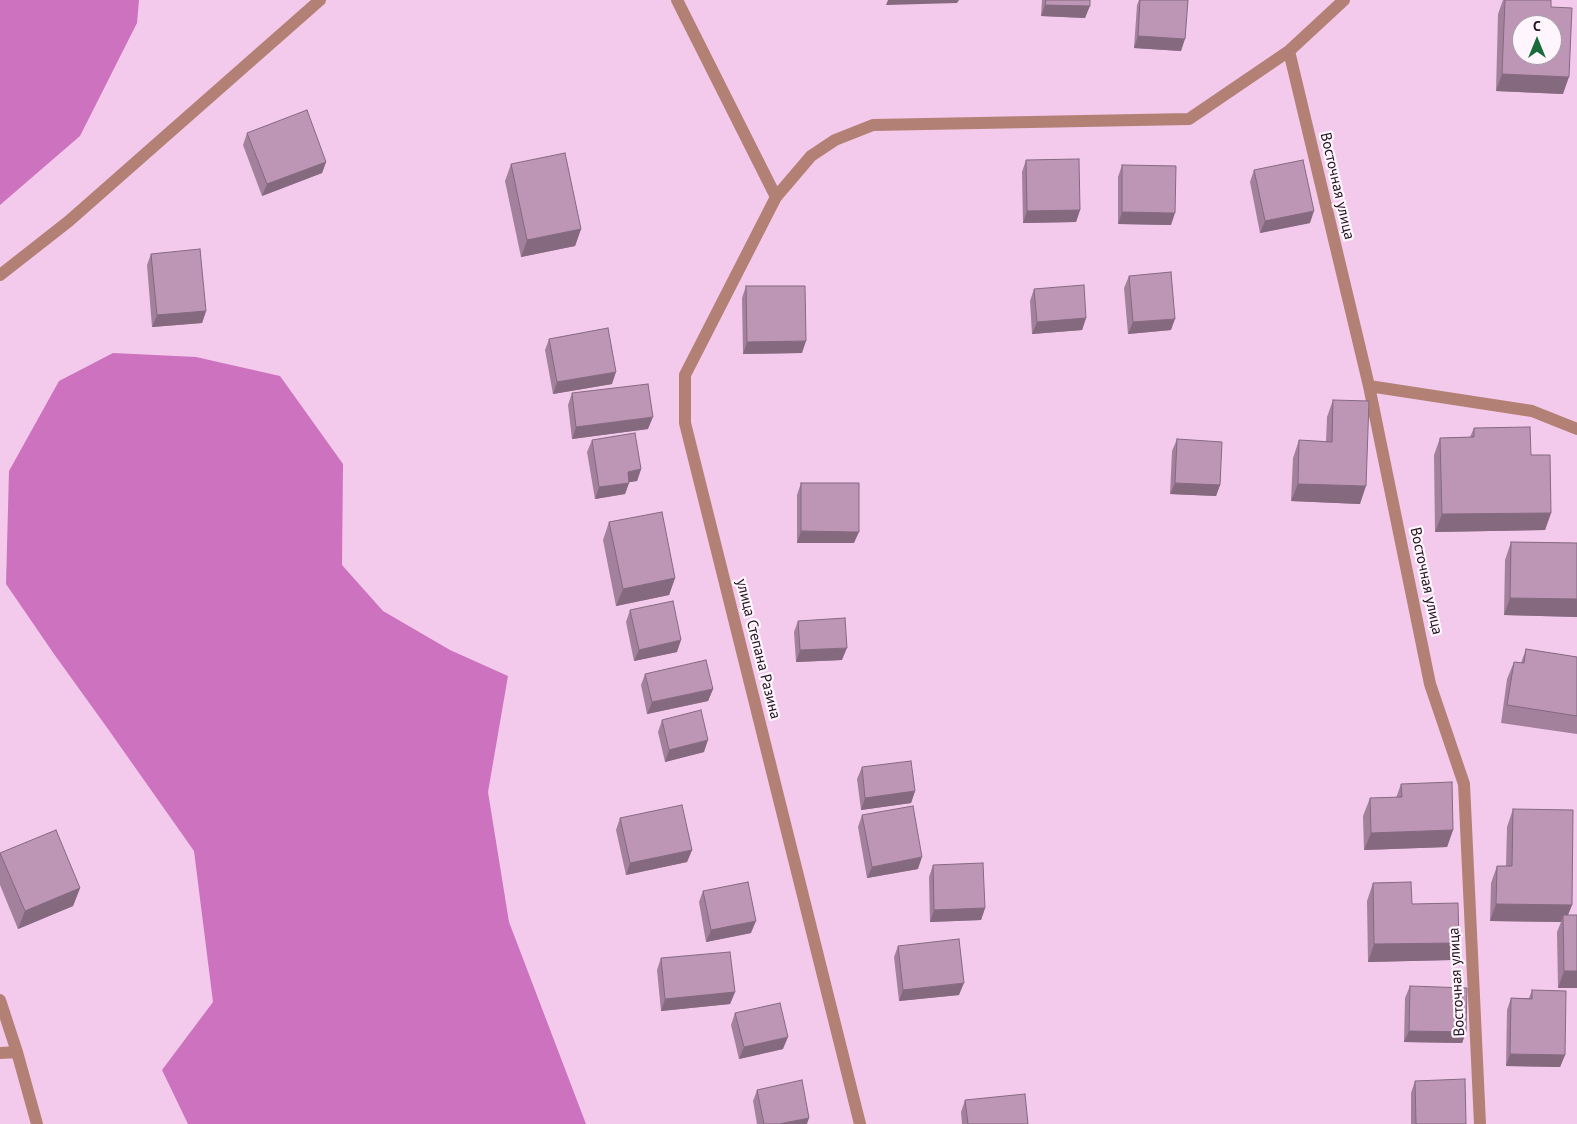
<!DOCTYPE html>
<meta charset="utf-8">
<style>
body{margin:0}
#map{position:relative;width:1577px;height:1124px;overflow:hidden;background:#f3caeb;font-family:"PT Sans",sans-serif}
canvas{display:block}
.north{position:absolute;left:1512px;top:15px;width:50px;height:50px;box-sizing:border-box;background:#fff6fd;border:1px solid #a69ba4;border-radius:50%;rotate:0deg;font-size:14px;font-weight:700;line-height:20px;text-align:center;color:#20121e}
.north::after{content:'';display:block;margin:auto;width:18px;height:22px;background:#1a6b3c;clip-path:polygon(50% 0,100% 100%,50% 72%,0 100%)}
</style>
<div id="map">
<canvas width="1577" height="1124"></canvas>
<div class="north">С</div>
</div>
<script>
const ctx = document.querySelector('canvas').getContext('2d');
ctx.lineJoin = 'round';
function fillPath(path, color) {
  ctx.fillStyle = color;
  ctx.fill(path, 'evenodd');
}
function toPath(rows) {
  const path = new Path2D();
  for (const r of rows) {
    path.moveTo(r[0], r[1]);
    for (let i = 2; i < r.length; i += 2) path.lineTo(r[i], r[i + 1]);
  }
  return path;
}
function strokePath(path, color, width, dash) {
  ctx.strokeStyle = color;
  ctx.lineWidth = width;
  ctx.lineCap = dash ? 'butt' : 'round';
  ctx.setLineDash(dash || []);
  ctx.stroke(path);
}
function drawText(font, color, halo, rows, align = 'center') {
  ctx.font = font + ' "PT Sans",sans-serif';
  ctx.lineWidth = 4.5;
  ctx.setLineDash([]);
  ctx.textBaseline = 'middle';
  ctx.strokeStyle = halo;
  ctx.fillStyle = color;
  for (const [text, x, y, turn = 0] of rows) {
    ctx.save();
    ctx.translate(x, y);
    ctx.rotate((+turn || 0) * Math.PI / 180);
    ctx.textAlign = isNaN(turn) ? turn : align;
    if (halo) ctx.strokeText(text, 0, 0);
    ctx.fillText(text, 0, 0);
    ctx.restore();
  }
}
fillPath(toPath([
 [0,0,139,0,137,23,80,136,0,205],
 [113,353,196,357,280,376,343,464,342,565,383,611,450,650,508,676,488,792,509,922,586,1124,188,1124,162,1070,213,1002,194,851,108,729,54,654,6,584,9,471,59,381]
]), '#cc72be');
strokePath(toPath([
 [677,0,776,197],
 [1289,51,1369,386,1430,684,1464,784,1480,1124],
 [0,275,69,221,320,0],
 [1369,386,1532,411,1577,429],
 [0,1000,17,1052,37,1124],
 [0,1053,17,1052],
 [860,1124,685,423,685,375,776,197,811,156,835,140,873,125,1189,119,1289,51,1344,0]
]), '#b38075', 12);
fillPath(toPath([
 [1042,0,1090,0,1085,18,1041,16],
 [1139,0,1188,0,1181,51,1134,48,1137,5],
 [1503,0,1551,0,1551,7,1563,94,1496,91,1498,14],
 [247,133,326,162,322,173,262,196,243,145],
 [1026,160,1080,210,1076,222,1023,223,1022,172],
 [511,164,581,229,575,246,521,257,505,181],
 [1122,165,1171,225,1118,224,1118,177],
 [1254,170,1310,223,1260,233,1250,182],
 [151,254,206,311,202,323,152,327,147,265],
 [1129,276,1171,330,1128,334,1124,288],
 [746,286,802,353,743,354,742,298],
 [1034,289,1086,318,1082,330,1032,334,1030,301],
 [549,339,612,384,553,394,545,350],
 [572,393,648,429,572,439,568,405],
 [1333,400,1360,504,1291,501,1293,458,1299,440,1326,442,1327,417],
 [1474,428,1531,455,1551,513,1545,530,1435,532,1434,455,1440,438,1470,437],
 [1177,439,1220,485,1216,496,1170,494,1172,451],
 [592,440,641,469,637,481,629,482,625,494,595,499,587,452],
 [801,483,854,543,797,543,797,495],
 [609,522,675,578,669,595,616,606,603,540],
 [1511,542,1577,543,1577,617,1504,615,1505,560],
 [630,610,677,652,634,661,626,622],
 [798,621,842,660,796,662,794,632],
 [1526,649,1577,657,1577,734,1501,723,1507,679,1514,662,1521,663],
 [645,674,713,689,708,701,647,714,641,685],
 [662,720,704,752,665,762,658,732],
 [862,767,915,791,911,803,861,810,857,779],
 [1401,784,1453,830,1447,847,1364,850,1363,816,1370,798,1396,798],
 [1513,809,1572,905,1568,915,1577,988,1558,988,1557,932,1561,922,1490,921,1491,883,1497,866,1506,866,1507,827],
 [862,815,918,869,867,878,858,827],
 [620,818,692,850,687,862,626,875,616,830],
 [0,853,80,888,73,906,18,929,0,885],
 [933,865,985,908,981,920,930,922,929,877],
 [1373,883,1412,904,1459,943,1452,960,1368,962,1367,901],
 [703,891,751,933,706,942,699,902],
 [898,946,959,995,899,1001,894,957],
 [661,958,735,992,730,1004,661,1011,657,970],
 [1410,986,1466,1032,1462,1043,1404,1042,1405,998],
 [1532,990,1565,1055,1560,1067,1506,1066,1507,1010,1511,998,1529,998],
 [735,1013,783,1049,739,1059,731,1025],
 [1415,1081,1466,1124,1411,1124,1411,1093],
 [757,1090,807,1124,757,1124,753,1101],
 [965,1100,1028,1124,962,1124,961,1112]
]), '#a3819d');
fillPath(toPath([
 [888,0,959,0,957,3,886,5],
 [1045,5,1090,6,1085,18,1041,16],
 [1138,36,1185,39,1181,51,1134,48],
 [1502,74,1569,77,1563,94,1496,91],
 [326,162,322,173,262,196,267,184],
 [1080,210,1076,222,1023,223,1027,211],
 [1314,211,1310,223,1260,233,1265,221],
 [1122,212,1175,213,1171,225,1118,224],
 [581,229,575,246,521,257,527,240],
 [206,311,202,323,152,327,157,315],
 [1086,318,1082,330,1032,334,1037,322],
 [1175,319,1171,330,1128,334,1133,322],
 [806,341,802,353,743,354,747,342],
 [616,372,612,384,553,394,557,382],
 [653,417,648,429,572,439,576,427],
 [641,469,637,481,624,483,628,472],
 [629,483,625,494,595,499,599,487],
 [1175,483,1220,485,1216,496,1170,494],
 [1298,484,1366,486,1360,504,1291,501],
 [1551,513,1545,530,1435,532,1442,514],
 [801,531,859,532,854,543,797,543],
 [675,578,669,595,616,606,623,589],
 [1510,598,1577,599,1577,617,1504,615],
 [681,640,677,652,634,661,639,650],
 [847,648,842,660,796,662,800,650],
 [713,689,708,701,647,714,652,702],
 [708,740,704,752,665,762,669,750],
 [915,791,911,803,861,810,865,798],
 [1453,830,1447,847,1364,850,1371,833],
 [692,850,687,862,626,875,630,863],
 [922,857,918,869,867,878,872,867],
 [80,888,73,906,18,929,25,911],
 [1496,904,1572,905,1565,922,1563,915,1561,922,1490,921],
 [985,908,981,920,930,922,934,910],
 [756,921,751,933,706,942,711,930],
 [1459,943,1452,960,1368,962,1374,944],
 [1564,971,1577,971,1577,988,1558,988],
 [964,983,959,995,899,1001,903,990],
 [735,992,730,1004,661,1011,665,999],
 [1409,1031,1466,1032,1462,1043,1404,1042],
 [788,1037,783,1049,739,1059,744,1047],
 [1510,1054,1565,1055,1560,1067,1506,1066],
 [809,1118,807,1124,779,1124]
]), '#84697f');
const building = toPath([
 [1046,0,1090,0,1090,6,1045,5,1046,0],
 [1140,0,1188,0,1185,39,1138,36,1140,0],
 [1505,0,1551,0,1551,7,1572,8,1569,77,1502,74,1505,0],
 [1522,25,1552,25,1552,55,1522,55,1522,25],
 [307,110,326,162,267,184,247,133,307,110],
 [565,153,581,229,527,240,511,164,565,153],
 [1079,159,1080,210,1027,211,1026,160,1079,159],
 [1303,160,1314,211,1265,221,1254,170,1303,160],
 [1122,165,1176,166,1175,213,1122,212,1122,165],
 [200,249,206,311,157,315,151,254,200,249],
 [1171,272,1175,319,1133,322,1129,276,1171,272],
 [1084,285,1086,318,1037,322,1034,289,1084,285],
 [746,286,805,286,806,341,747,342,746,286],
 [608,328,616,372,557,382,549,339,608,328],
 [648,384,653,417,576,427,572,393,648,384],
 [1333,400,1369,401,1366,486,1298,484,1299,440,1332,442,1333,400],
 [1530,427,1531,455,1550,455,1551,513,1442,514,1440,438,1474,437,1474,428,1530,427],
 [635,433,641,469,628,472,629,483,599,487,592,440,635,433],
 [1177,439,1222,442,1220,485,1175,483,1177,439],
 [801,483,859,483,859,532,801,531,801,483],
 [662,512,675,578,623,589,609,522,662,512],
 [1511,542,1577,543,1577,599,1510,598,1511,542],
 [673,601,681,640,639,650,630,610,673,601],
 [845,618,847,648,800,650,798,621,845,618],
 [1526,649,1577,657,1577,716,1507,705,1514,662,1524,663,1526,649],
 [706,660,713,689,652,702,645,674,706,660],
 [701,710,708,740,669,750,662,720,701,710],
 [911,761,915,791,865,798,862,767,911,761],
 [1452,782,1453,830,1371,833,1370,798,1402,797,1401,784,1452,782],
 [682,805,692,850,630,863,620,818,682,805],
 [913,806,922,857,872,867,862,815,913,806],
 [1513,809,1573,810,1572,905,1496,904,1497,866,1512,866,1513,809],
 [56,830,80,888,25,911,0,853,56,830],
 [983,863,985,908,934,910,933,865,983,863],
 [748,882,756,921,711,930,703,891,748,882],
 [1411,882,1412,904,1458,903,1459,943,1374,944,1373,883,1411,882],
 [1563,915,1577,915,1577,971,1564,971,1563,915],
 [959,939,964,983,903,990,898,946,959,939],
 [730,952,735,992,665,999,661,958,730,952],
 [1410,986,1467,988,1466,1032,1409,1031,1410,986],
 [1532,990,1566,991,1565,1055,1510,1054,1511,998,1532,999,1532,990],
 [780,1003,788,1037,744,1047,735,1013,780,1003],
 [1465,1079,1466,1124,1416,1124,1415,1081,1465,1079],
 [802,1080,809,1118,779,1124,764,1124,757,1090,802,1080],
 [1025,1094,1028,1124,968,1124,965,1100,1025,1094]
]);
fillPath(building, '#bd96b6');
strokePath(building, '#84697f', 1);
drawText('15px', '#20121e', '#fff6fd', [
 ["Восточная улица",1337,186,77],
 ["Восточная улица",1426,581,78],
 ["улица Степана Разина",758,649,76],
 ["Восточная улица",1457,982,-93]
]);
</script>
